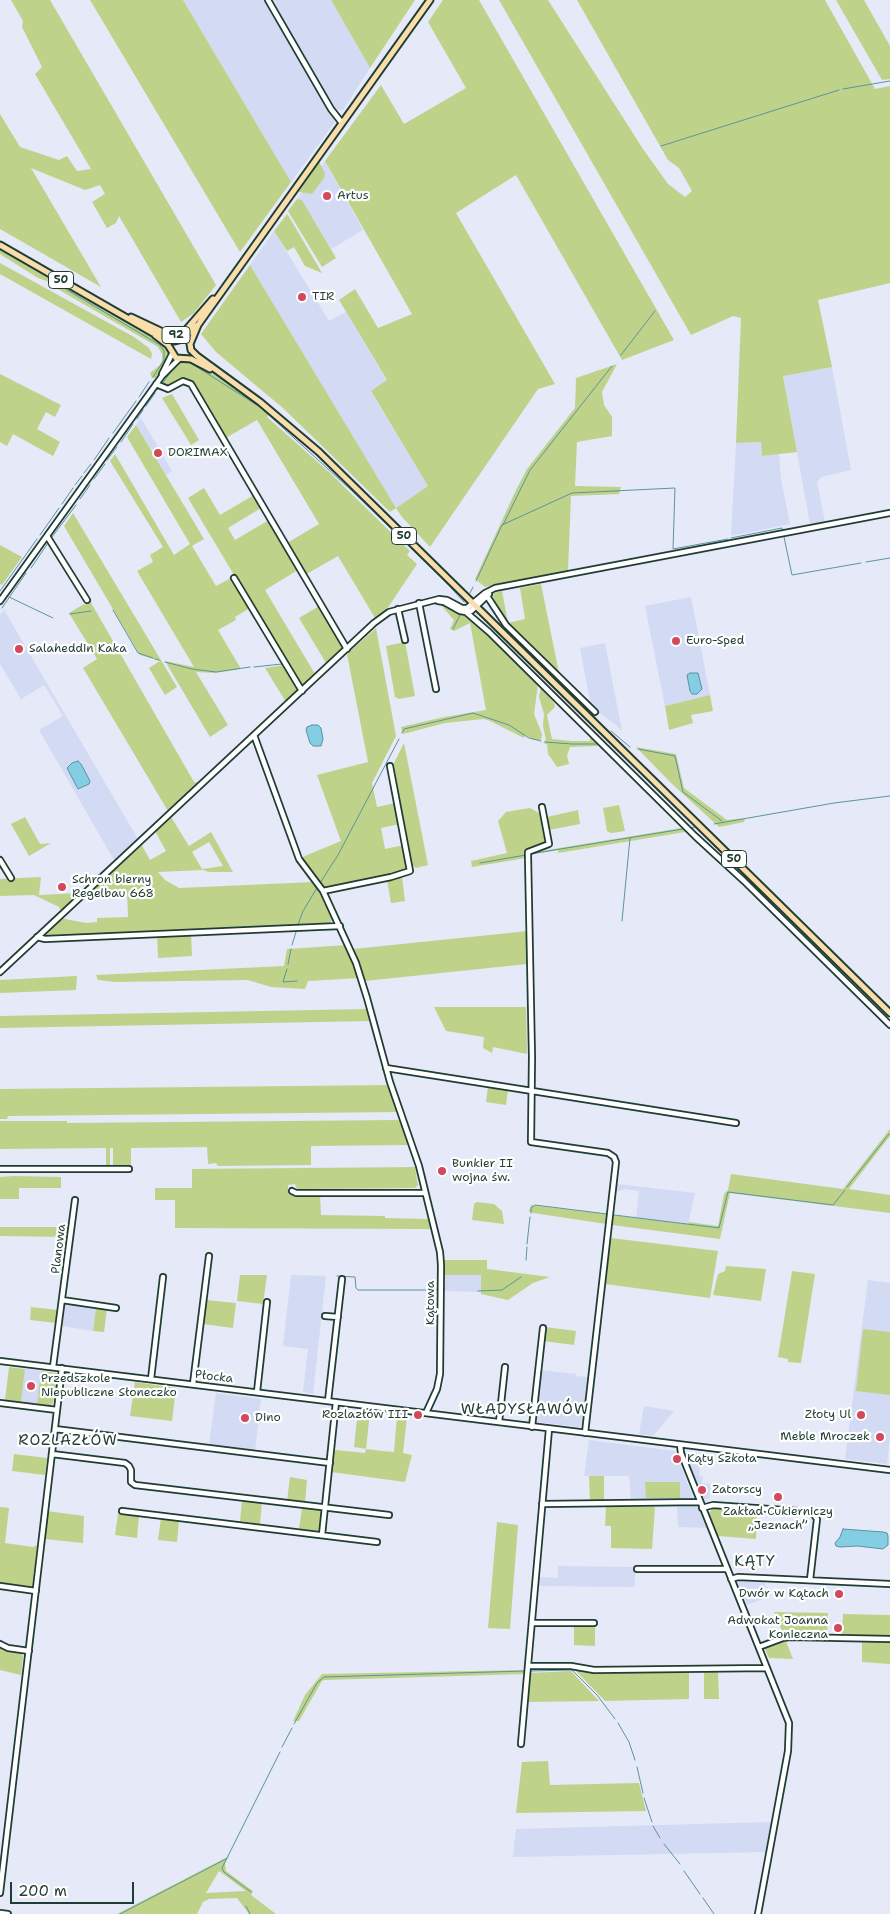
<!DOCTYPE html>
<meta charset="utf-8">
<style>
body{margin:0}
#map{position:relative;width:890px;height:1914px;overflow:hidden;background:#e5e9f8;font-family:"Shantell Sans",sans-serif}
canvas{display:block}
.scale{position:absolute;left:10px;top:1882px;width:124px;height:22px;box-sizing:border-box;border:2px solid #1f3d34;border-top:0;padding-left:6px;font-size:15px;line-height:18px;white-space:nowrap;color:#1f3d34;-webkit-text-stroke:4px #fff;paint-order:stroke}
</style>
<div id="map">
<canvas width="890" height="1914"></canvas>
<div class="scale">200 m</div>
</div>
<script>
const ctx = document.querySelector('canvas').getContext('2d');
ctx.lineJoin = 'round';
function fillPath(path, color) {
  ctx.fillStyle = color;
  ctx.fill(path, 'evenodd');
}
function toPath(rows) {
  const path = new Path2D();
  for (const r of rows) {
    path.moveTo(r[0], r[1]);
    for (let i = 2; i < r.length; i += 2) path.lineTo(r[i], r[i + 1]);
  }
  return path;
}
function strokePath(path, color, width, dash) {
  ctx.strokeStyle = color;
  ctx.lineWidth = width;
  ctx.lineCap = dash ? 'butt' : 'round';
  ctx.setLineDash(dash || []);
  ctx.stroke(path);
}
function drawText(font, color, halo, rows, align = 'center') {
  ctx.font = font + ' "Shantell Sans",sans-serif';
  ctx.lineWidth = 4.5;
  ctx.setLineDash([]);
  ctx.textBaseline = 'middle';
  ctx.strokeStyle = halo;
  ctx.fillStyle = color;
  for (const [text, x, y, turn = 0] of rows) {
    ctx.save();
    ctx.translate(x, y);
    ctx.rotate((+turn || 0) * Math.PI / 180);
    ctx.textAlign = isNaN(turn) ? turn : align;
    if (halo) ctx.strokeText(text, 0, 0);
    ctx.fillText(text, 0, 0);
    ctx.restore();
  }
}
fillPath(toPath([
 [183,0,265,0,335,122,291,182],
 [273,0,331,0,370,68,343,110,336,110],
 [325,161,363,230,331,249,302,200,297,199],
 [274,231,329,321,346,312,387,381,371,392,428,486,396,508,250,265],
 [832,367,851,470,821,477,817,482,825,522,810,524,783,375],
 [141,418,172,471,166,475,136,425],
 [761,442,762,456,779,454,781,479,790,524,731,536,736,443],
 [691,597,710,695,665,706,645,606],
 [4,610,138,839,114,860,39,730,63,716,44,685,21,699,0,664,0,615],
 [605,643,622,731,615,724,591,707,580,648],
 [617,1184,695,1193,688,1224,636,1218,639,1191,625,1189,616,1192],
 [291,1275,326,1276,313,1394,303,1392,308,1349,283,1346],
 [443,1275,481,1275,481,1292,443,1291],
 [868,1280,890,1283,890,1438,887,1464,845,1459],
 [68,1304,96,1308,93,1331,62,1326,65,1306],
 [25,1369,41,1371,37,1404,21,1402],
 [540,1370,576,1374,576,1376,588,1377,582,1425,579,1427,537,1422,534,1418],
 [216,1393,261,1399,255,1451,209,1446],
 [644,1406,674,1411,653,1436,639,1434],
 [589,1440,675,1451,694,1500,631,1500,629,1476,584,1476],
 [685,1452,702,1454,699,1476,703,1477,702,1483,711,1484,709,1500,703,1499],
 [677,1505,697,1505,707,1528,678,1527],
 [558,1566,636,1567,634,1587,537,1586,538,1577,558,1578],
 [736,1579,764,1580,768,1597,747,1605],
 [771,1822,766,1852,513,1857,516,1829]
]), '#d3daf3');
fillPath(toPath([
 [11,0,50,0,216,285,194,313,181,322,119,216,116,223,107,228,92,202,105,194,100,185,85,190,31,168,101,287,0,229,0,114,20,147,59,160,67,156,77,171,91,169,35,74,42,67,22,27,23,21],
 [90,0,183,0,291,182,240,252],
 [331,0,415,0,370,68],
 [443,0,479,0,674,340,622,360,516,175,456,213,555,384,538,389,430,547,402,517,396,508,390,512,284,409,216,352,201,334,250,265,396,508,428,486,371,391,387,380,339,300,355,289,378,328,412,314,325,161,381,85,404,124,466,88,428,22],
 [499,0,548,0,643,149,668,184,685,197,692,191,679,168,668,160,577,0,825,0,875,89,890,86,890,283,818,300,832,367,783,376,797,452,762,456,761,442,736,443,741,318,733,316,691,335],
 [836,0,864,0,890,46,890,79,882,80],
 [319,162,325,173,324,178,312,194,299,192],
 [297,199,302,200,336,258,322,267,288,211],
 [287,214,291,220,322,273,305,266,294,247,287,251,274,231],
 [0,249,163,344,168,350,168,358,156,378,152,378,150,373,160,365,162,361,162,354,158,347,61,291,47,281,38,278,0,254],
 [0,263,134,337,149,348,152,354,151,359,0,274],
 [190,361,200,366,238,389,270,413,267,417,330,473,410,551,407,555,417,564,387,609,375,618,338,556,305,575,287,543,319,524,257,420,224,439,189,380,180,378,167,387,162,385,173,366,178,362],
 [617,364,602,392,604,405,612,417,612,436,577,442,575,486,621,487,619,494,571,496,568,571,485,587,475,579,516,490,527,469,575,408,576,378],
 [0,374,61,405,55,417,46,412,37,429,60,442,53,456,13,434,7,446,0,442],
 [172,394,199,440,191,445,162,398],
 [136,425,204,539,192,546,216,586,233,577,250,608,235,617,236,620,218,630,241,669,215,673,196,672,228,725,210,737,165,661,194,667,137,571,153,562,150,555,163,547,110,461,115,454,174,555,190,544,127,437],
 [204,488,220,515,254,495,261,508,228,528,235,540,269,520,298,570,265,590,315,674,301,687,188,498],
 [73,513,177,687,165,695,149,668,160,661,140,655,64,526],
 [0,545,22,557,2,585,0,584],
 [541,584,559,673,508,623,500,614,493,597,494,593,502,591,508,623,525,619,520,588],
 [90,601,194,782,198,783,168,811,83,668,97,659,69,613,84,604,86,605,88,604],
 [439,603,464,615,479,625,538,684,534,714,542,734,541,740,534,740,525,735,524,738,488,720,483,719,445,723,403,734,401,727,444,717,486,710,470,623,454,631,450,629,454,620],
 [319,606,344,646,326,663,299,618],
 [376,628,396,736,372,783,377,807,395,803,400,824,381,828,385,849,404,845,408,867,405,870,390,873,391,877,324,889,300,858,341,841,317,775,368,762,347,654],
 [405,642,415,696,399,699,395,697,386,646],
 [285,665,299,688,286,702,265,668],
 [541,687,554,703,555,707,547,715,552,739,572,741,590,741,590,737,598,746,570,747,567,756,569,764,557,767,548,754,547,744,543,743,546,740,543,726,544,714,539,697],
 [710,695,713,711,691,715,693,723,669,730,665,706],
 [404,743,428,865,416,868,413,866,393,765],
 [636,747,676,754,684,788,727,820,745,818,744,822,719,827,670,782],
 [619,805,625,831,611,833,607,831,603,808],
 [530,808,539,813,546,845,529,850,526,858,472,867,471,861,507,853,498,821,506,812],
 [578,810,580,824,549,830,547,817],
 [25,817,40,844,51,843,29,856,11,824],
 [171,817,189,846,211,832,233,872,209,872,203,870,158,872,165,880,179,888,314,882,319,888,318,890,332,920,330,923,301,924,299,928,46,937,43,934,60,918,86,923,97,922,97,918,128,917,127,891,87,892,141,844,150,860,166,851,155,831],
 [209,842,223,866,202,869,192,852],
 [681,828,685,832,558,853,558,850,535,854,535,852],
 [41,877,39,895,80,893,61,911,59,907,34,895,0,896,0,879],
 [402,877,405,901,391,903,387,880],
 [528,931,527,964,365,981,353,949],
 [191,934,192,956,158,958,157,935],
 [347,945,361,978,308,981,305,989,271,987,248,980,115,982,98,980,96,975,284,966,287,949],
 [77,976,76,990,0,993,0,980],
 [434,1007,526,1007,527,1054,493,1047,492,1053,483,1048,484,1037,446,1031],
 [368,1009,372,1021,0,1028,0,1016],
 [390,1085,399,1112,8,1116,7,1119,0,1119,0,1089],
 [488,1087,508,1090,506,1105,486,1102],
 [398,1120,403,1123,410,1145,311,1146,311,1165,218,1166,216,1163,208,1164,207,1147,131,1148,131,1166,113,1166,113,1148,110,1148,110,1168,106,1168,106,1148,0,1149,0,1121,67,1121,67,1123],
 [890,1129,890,1136,849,1189,890,1195,890,1213,730,1193,720,1239,612,1225,613,1215,688,1224,689,1222,718,1226,724,1194,728,1190,731,1174,843,1189],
 [415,1167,418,1185,415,1188,297,1189,295,1184,288,1185,288,1194,320,1194,321,1215,385,1216,385,1218,429,1219,432,1229,175,1228,175,1200,155,1200,155,1188,192,1188,192,1169],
 [14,1176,61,1177,61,1188,19,1188,19,1199,0,1199,0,1177],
 [477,1202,494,1204,502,1211,504,1224,472,1220,474,1204],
 [531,1205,607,1214,606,1224,533,1213,529,1211],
 [0,1227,70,1227,69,1237,0,1236],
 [611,1238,718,1251,710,1298,605,1284],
 [443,1260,487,1260,487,1269,550,1277,533,1283,508,1300,481,1294,481,1275,443,1275],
 [726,1266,766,1269,761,1301,713,1295,718,1274,725,1271],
 [792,1271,815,1274,801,1363,788,1362,788,1359,778,1357],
 [240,1275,267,1275,263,1304,237,1301],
 [206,1300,236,1303,233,1328,203,1324],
 [31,1307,58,1310,56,1323,30,1320],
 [96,1308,107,1309,104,1332,93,1331],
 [545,1327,576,1331,574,1345,543,1341],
 [863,1329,890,1332,890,1395,856,1391],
 [9,1367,25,1369,21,1402,5,1400],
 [41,1371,58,1373,53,1403,50,1406,37,1404],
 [135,1382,176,1388,172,1421,130,1416],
 [358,1410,370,1412,366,1449,382,1451,394,1452,397,1415,407,1417,403,1453,412,1455,405,1482,331,1472,333,1452,336,1450,365,1453,366,1449,354,1447],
 [14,1454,47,1458,45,1475,12,1471],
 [589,1476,604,1476,604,1501,590,1501],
 [290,1477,307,1480,305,1503,287,1501],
 [645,1482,680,1482,680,1498,646,1498],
 [242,1501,262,1503,260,1524,240,1521],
 [0,1507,9,1508,5,1543,33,1547,37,1545,32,1589,0,1585],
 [606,1507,655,1507,652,1549,611,1548,611,1526,605,1526],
 [302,1508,319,1510,322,1513,320,1531,299,1529],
 [713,1508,757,1512,756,1539,718,1536,709,1513],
 [47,1511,84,1516,83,1543,45,1539],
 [118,1514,139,1516,137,1538,115,1535],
 [161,1518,179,1520,177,1542,158,1540],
 [497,1522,518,1525,510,1629,488,1628],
 [774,1612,828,1613,827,1635,783,1633],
 [843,1614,890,1615,890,1636,842,1635],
 [574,1625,595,1625,595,1646,574,1645],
 [785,1639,793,1659,769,1658,765,1649,766,1646],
 [862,1642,890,1642,890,1664,862,1662],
 [0,1647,5,1651,21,1653,23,1656,21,1675,0,1670],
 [525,1670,525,1674,325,1680,322,1681,299,1721,293,1721,305,1695,322,1674],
 [575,1670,592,1673,689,1672,689,1699,605,1701],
 [571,1671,599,1701,526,1702,529,1673],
 [704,1672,718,1672,719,1699,704,1699],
 [548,1761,550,1785,639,1783,646,1811,516,1813,522,1762],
 [229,1856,225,1863,226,1871,253,1891,251,1895,276,1914,249,1914,237,1898,209,1899,203,1902,197,1914,117,1914],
 [219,1871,246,1891,206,1893]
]), '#bed389');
const water = toPath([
 [690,673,698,673,702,689,697,694,692,694,690,691,687,675,690,673],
 [312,725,318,725,321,728,323,739,321,746,313,746,310,743,306,730,307,727,312,725],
 [78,761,81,764,90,781,89,784,78,789,67,768,72,763,78,761],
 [843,1529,883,1532,887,1533,888,1536,888,1545,883,1549,857,1546,840,1547,836,1546,835,1543,840,1537,843,1529]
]);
fillPath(water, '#83cee3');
strokePath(water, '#5b949d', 1);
strokePath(toPath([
 [843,89,890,81],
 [661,146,839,90],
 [52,281,160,345,164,351,164,360,153,377],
 [621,355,655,311],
 [162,384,175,366,178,363,189,362,260,407,351,490,442,578,464,602],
 [157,390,158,389],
 [139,397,149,382],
 [146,406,155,393],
 [137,419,143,410],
 [113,433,136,401],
 [121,442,133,424],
 [94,460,109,438],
 [107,460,117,447],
 [84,473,91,464],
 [94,479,105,464],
 [75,485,82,476],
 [80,499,90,485],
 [62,504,73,488],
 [503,525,530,470,612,366],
 [40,535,59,508],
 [52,537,76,505],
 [784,537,792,575,861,563],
 [731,538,782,528,783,531],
 [866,562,890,558],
 [31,568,48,543],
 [476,581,502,525,572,493,675,488,673,549,728,539],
 [0,591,37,539],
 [470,593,473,587],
 [9,597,53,618],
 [2,608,26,573],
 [113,610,138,653,153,658],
 [70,614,91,611],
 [453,629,460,615],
 [155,659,159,660],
 [165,662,192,669,216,672,250,667],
 [254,667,282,664],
 [611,731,630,747],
 [402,733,404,729,473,713,509,725,529,738,541,741],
 [545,742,572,744,598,744],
 [638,749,675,756,683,792,722,821],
 [714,824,834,803,890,796],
 [690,828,695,827],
 [530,854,683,829],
 [480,863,526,855],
 [320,883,338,855,399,739],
 [622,921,630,838],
 [298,925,303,911,317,888],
 [292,945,296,932],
 [288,964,291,949],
 [287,969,283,982,297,981],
 [847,1187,889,1134],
 [531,1213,531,1208,535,1205,607,1214],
 [614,1215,719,1228,728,1192,833,1205,845,1190],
 [527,1244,530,1217],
 [526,1260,527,1247],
 [337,1276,355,1277,356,1288,358,1290,439,1290],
 [478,1291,502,1290,521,1277],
 [530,1671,572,1670,597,1695,615,1719],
 [618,1723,629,1742,635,1760],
 [294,1724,317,1683,324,1677,524,1671],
 [282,1747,292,1728],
 [637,1767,643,1793],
 [644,1798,652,1822],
 [653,1826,660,1838],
 [664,1844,680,1864],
 [684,1871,700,1894],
 [251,1892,224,1872,222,1868,280,1752],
 [703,1898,714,1914],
 [246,1906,250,1914],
 [120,1914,226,1859]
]), '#5b949d', 1);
const minor = toPath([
 [268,0,331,109,342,123],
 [162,374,172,354],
 [156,384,168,389,183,381,191,384,347,649],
 [47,536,87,600],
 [234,578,302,691],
 [485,593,506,625,595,712],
 [0,601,162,376,179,359],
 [438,601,444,602,460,611,466,612,471,611,489,594],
 [419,603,436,689],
 [398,609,405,640],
 [465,609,467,613,489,632,695,836,744,881,890,1025],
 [254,735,299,859,323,891,356,963,367,998,390,1082,419,1166,440,1252,441,1265,440,1374,437,1389,426,1413],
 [542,807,549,844,528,852,528,856,532,1057,531,1142,608,1153,614,1157,616,1162,585,1433],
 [0,860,11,878],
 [323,891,391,877,410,871,390,766],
 [37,937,45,939,340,926],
 [0,972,374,623,389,612,439,599,447,600,462,608,467,608,485,593,495,588,890,513],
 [386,1068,736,1123],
 [0,1169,129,1169],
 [292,1191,296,1193,425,1193],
 [62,1300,116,1308],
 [325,1316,338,1317],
 [0,1361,890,1470],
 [53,1367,75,1200],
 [151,1379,163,1277],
 [193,1384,209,1256],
 [257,1392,267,1302],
 [328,1401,342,1279],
 [0,1403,57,1410],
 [499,1422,505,1367],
 [532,1427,543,1328],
 [55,1429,330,1463],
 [680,1445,681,1453,789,1723,788,1751,758,1914],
 [52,1454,125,1463,129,1466,131,1470,131,1482,135,1485,389,1515],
 [542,1504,700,1502],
 [702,1508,713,1505,812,1512,817,1519,810,1580],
 [122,1511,377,1542],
 [322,1535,336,1402],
 [637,1569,727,1569],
 [731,1579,738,1577,890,1584],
 [0,1586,36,1591],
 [532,1623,594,1623],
 [0,1644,8,1648,29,1651],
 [759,1647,783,1638,790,1637,890,1639],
 [528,1666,571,1666,594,1670,767,1668],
 [521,1744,549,1429],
 [0,1893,62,1368],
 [0,1913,8,1914]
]);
const major = toPath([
 [430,0,198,325,190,344,191,350,197,356,260,402,319,452,890,1013],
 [0,245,153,333,175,341,183,339,196,326],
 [131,317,167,334,179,334,186,330,213,299],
 [155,335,168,345,176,358,191,359,210,369]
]);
strokePath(minor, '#1f3d34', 8);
strokePath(major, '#1f3d34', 9);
strokePath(minor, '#fff', 4.5);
strokePath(major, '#f9deab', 5);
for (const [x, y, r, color] of [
 [327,196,5,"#d1495b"],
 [302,297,5,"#d1495b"],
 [158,453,5,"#d1495b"],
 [676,641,5,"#d1495b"],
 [19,649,5,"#d1495b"],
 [62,887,5,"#d1495b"],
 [442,1171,5,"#d1495b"],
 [31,1386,5,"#d1495b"],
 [418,1415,5,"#d1495b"],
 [861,1415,5,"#d1495b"],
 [245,1418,5,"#d1495b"],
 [880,1437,5,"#d1495b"],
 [677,1459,5,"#d1495b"],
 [702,1490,5,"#d1495b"],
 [778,1497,5,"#d1495b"],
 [839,1594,5,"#d1495b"],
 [838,1628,5,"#d1495b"]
]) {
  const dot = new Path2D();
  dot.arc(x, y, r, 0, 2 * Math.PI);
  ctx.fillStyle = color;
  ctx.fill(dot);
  strokePath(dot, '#fff', 2);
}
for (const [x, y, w] of [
 [61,280,25],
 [176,335,28],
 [404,536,25],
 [734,859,25]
]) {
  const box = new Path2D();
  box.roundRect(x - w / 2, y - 8.5, w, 17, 4);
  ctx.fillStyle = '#fff';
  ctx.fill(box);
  strokePath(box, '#1f3d34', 1);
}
drawText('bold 11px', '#1f3d34', null, [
 ["50",61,280],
 ["92",176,335],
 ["50",404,536],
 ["50",734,859]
]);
drawText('12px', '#1f3d34', '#fff', [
 ["Artus",337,196],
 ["TIR",312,297],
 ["DORIMAX",168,453],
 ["Euro-Sped",686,641],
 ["Salaheddin Kaka",29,649],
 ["Schron bierny",72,880],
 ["Regelbau 668",72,894],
 ["Bunkier II",452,1164],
 ["wojna św.",452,1178],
 ["Przedszkole",41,1379],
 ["Niepubliczne Słoneczko",41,1393],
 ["Rozlazłów III",408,1415,"right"],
 ["Złoty Ul",851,1415,"right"],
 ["Dino",255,1418],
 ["Meble Mroczek",870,1437,"right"],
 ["Kąty Szkoła",687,1459],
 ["Zatorscy",712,1490],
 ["Zakład Cukierniczy",778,1512,"center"],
 ["„Jeznach”",778,1526,"center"],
 ["Dwór w Kątach",829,1594,"right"],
 ["Adwokat Joanna",828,1621,"right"],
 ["Konieczna",828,1635,"right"]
], 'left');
drawText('12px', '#1f3d34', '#fff', [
 ["Planowa",59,1249,-83],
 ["Kątowa",431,1303,-90],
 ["Płocka",214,1377,7]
]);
ctx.letterSpacing = '1px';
drawText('15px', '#1f3d34', '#fff', [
 ["WŁADYSŁAWÓW",525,1410],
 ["ROZLAZŁÓW",68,1441],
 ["KĄTY",755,1562]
]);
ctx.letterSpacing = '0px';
</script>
